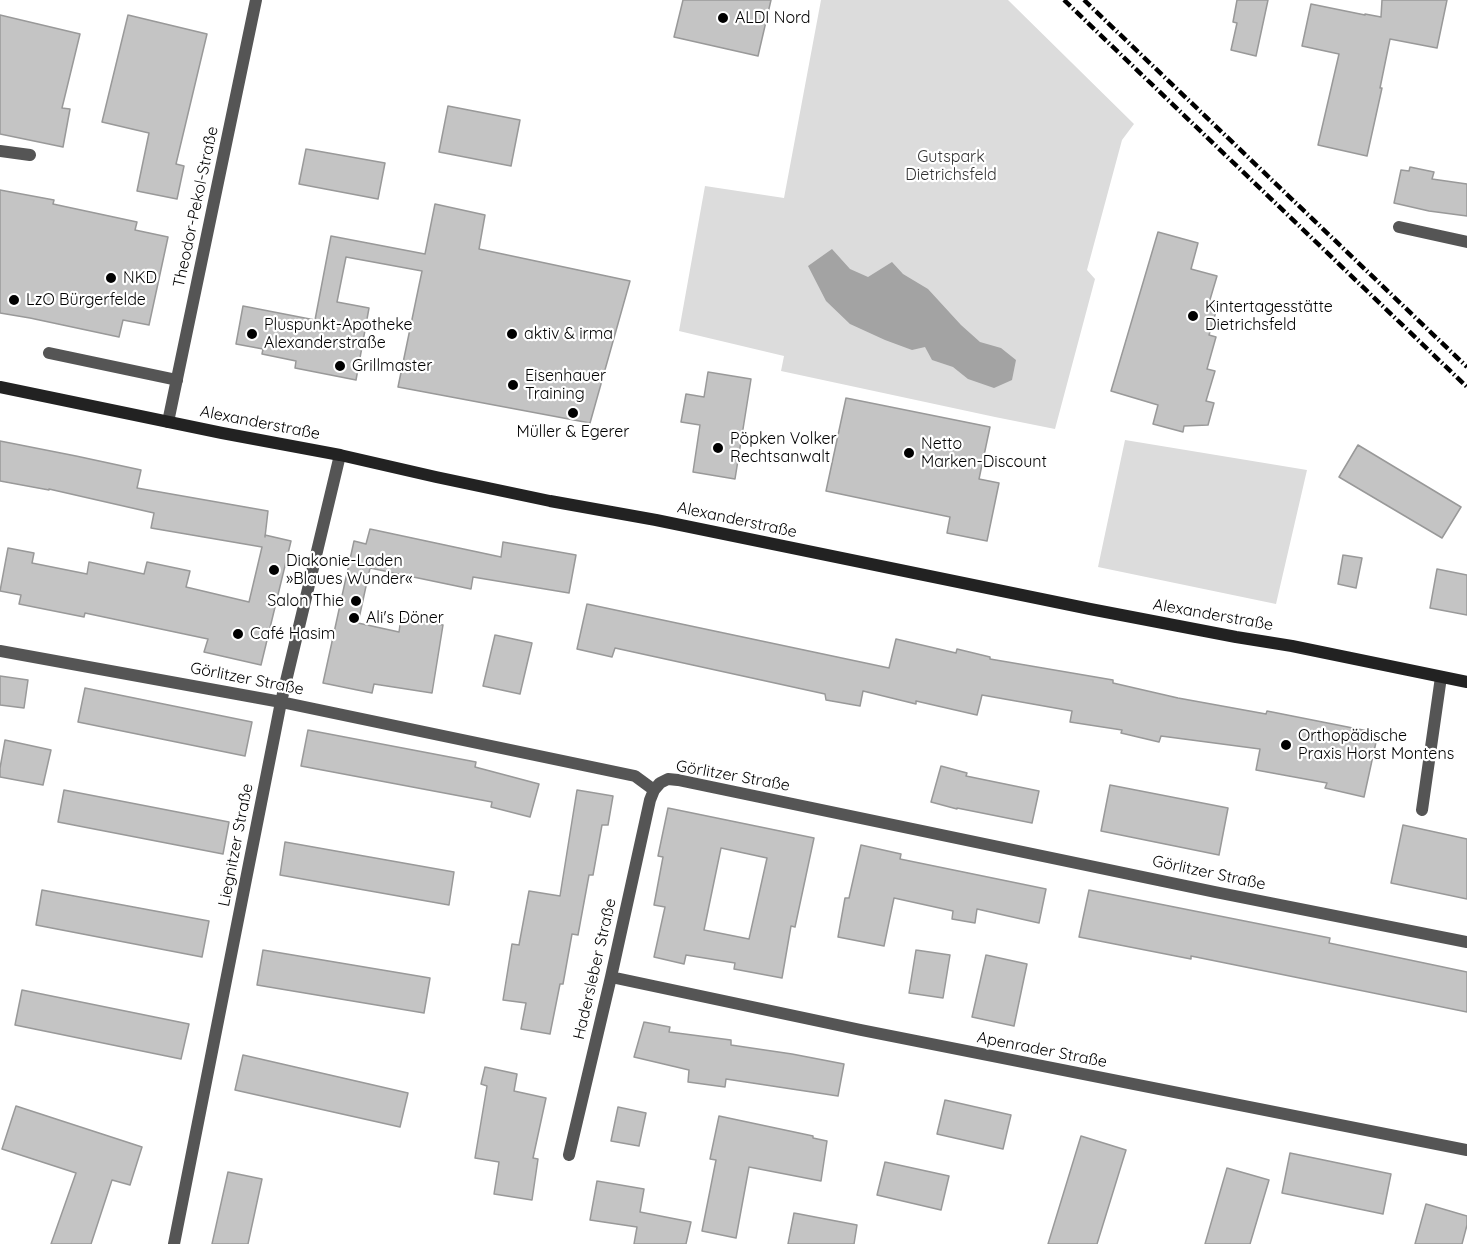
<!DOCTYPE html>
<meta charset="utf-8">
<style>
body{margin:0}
canvas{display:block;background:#fff}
</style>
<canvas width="1467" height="1244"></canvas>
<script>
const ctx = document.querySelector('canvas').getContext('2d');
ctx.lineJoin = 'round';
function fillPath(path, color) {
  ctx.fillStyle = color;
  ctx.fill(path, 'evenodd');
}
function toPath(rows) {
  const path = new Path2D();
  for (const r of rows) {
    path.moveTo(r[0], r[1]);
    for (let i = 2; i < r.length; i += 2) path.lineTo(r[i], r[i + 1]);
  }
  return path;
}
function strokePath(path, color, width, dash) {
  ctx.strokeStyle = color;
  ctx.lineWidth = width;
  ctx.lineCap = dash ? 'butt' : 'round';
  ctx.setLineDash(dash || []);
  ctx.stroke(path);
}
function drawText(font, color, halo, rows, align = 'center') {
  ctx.font = font + ' Quicksand,sans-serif';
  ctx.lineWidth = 4.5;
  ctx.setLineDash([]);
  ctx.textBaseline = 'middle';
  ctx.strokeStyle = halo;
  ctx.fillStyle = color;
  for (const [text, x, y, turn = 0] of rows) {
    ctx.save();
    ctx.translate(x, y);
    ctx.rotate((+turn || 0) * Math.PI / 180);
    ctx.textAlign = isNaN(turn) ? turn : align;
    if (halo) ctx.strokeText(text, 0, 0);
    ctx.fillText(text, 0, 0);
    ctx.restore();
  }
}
fillPath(toPath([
 [821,0,1008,0,1134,124,1122,140,1087,270,1095,279,1055,429,995,417,781,371,784,356,679,331,705,186,784,198],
 [1125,440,1307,470,1276,604,1098,567]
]), '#dcdcdc');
fillPath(toPath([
 [832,249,850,269,868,277,892,262,903,274,928,289,961,325,980,342,1001,348,1016,360,1012,380,994,388,968,379,953,367,932,360,925,347,912,350,885,340,850,324,826,301,808,266]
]), '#a3a3a3');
const building = toPath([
 [683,0,771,0,758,56,674,37,683,0],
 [1237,0,1268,0,1256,56,1231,50,1237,23,1233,22,1237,0],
 [1382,0,1447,0,1437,48,1390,39,1380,88,1382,88,1367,156,1318,145,1339,54,1302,46,1311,4,1365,15,1365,14,1381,17,1382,0],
 [0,15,80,34,62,108,70,109,63,147,0,134,0,15],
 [128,15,207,34,176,164,184,166,177,199,137,191,149,133,102,122,128,15],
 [448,106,520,120,511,166,439,152,448,106],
 [306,149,385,163,378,199,299,184,306,149],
 [1410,167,1434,172,1432,179,1467,184,1467,216,1429,211,1394,203,1401,170,1409,171,1410,167],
 [0,190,54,200,53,204,137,222,135,230,168,237,149,325,123,320,119,337,30,318,0,313,0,190],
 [435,204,485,215,479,249,630,281,590,423,398,387,422,271,346,257,337,302,369,308,356,380,295,368,296,361,262,354,263,349,236,344,243,306,315,320,331,236,425,254,435,204],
 [1158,232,1198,243,1191,269,1217,276,1209,303,1218,305,1209,335,1216,337,1207,369,1215,371,1206,401,1214,403,1208,425,1184,426,1183,432,1153,424,1158,405,1111,391,1158,232],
 [708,372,751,379,735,479,693,472,700,425,681,422,686,394,704,397,708,372],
 [846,398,990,427,979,479,999,483,987,541,947,533,950,517,826,491,846,398],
 [0,441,76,456,141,470,137,488,268,511,265,537,265,535,291,541,261,665,204,652,208,639,85,613,84,617,19,604,21,595,0,591,8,548,34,553,32,563,87,574,89,562,144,574,147,562,190,571,186,587,249,602,262,547,151,528,154,513,49,489,49,490,0,481,0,441],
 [1358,445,1461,507,1442,538,1339,477,1358,445],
 [370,529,501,557,503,542,576,555,569,593,473,577,471,589,370,568,358,623,399,632,401,618,443,625,432,693,374,684,372,693,323,683,354,541,366,544,370,529],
 [1343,555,1362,558,1356,588,1338,584,1343,555],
 [1437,569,1467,575,1467,615,1430,608,1437,569],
 [587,604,889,668,896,639,956,653,957,649,990,657,990,659,1113,680,1113,683,1178,698,1266,714,1267,711,1378,733,1364,797,1325,788,1327,783,1256,770,1260,749,1161,736,1159,742,1121,733,1122,730,1070,722,1072,711,982,695,977,715,916,701,916,704,863,691,860,706,826,700,825,694,615,648,612,657,577,649,587,604],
 [495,635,532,643,520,694,483,686,495,635],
 [0,676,28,680,24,708,0,705,0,676],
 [85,688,252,722,245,756,78,722,85,688],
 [308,730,476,762,475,767,539,784,530,817,491,807,492,802,301,766,308,730],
 [5,740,51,750,43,785,0,777,0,768,5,740],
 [941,766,967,773,966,776,1039,791,1032,823,957,808,957,809,931,802,941,766],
 [1110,785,1228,808,1219,855,1101,831,1110,785],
 [64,790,229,822,223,854,58,822,64,790],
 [577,790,613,796,608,825,602,825,593,875,589,875,578,935,572,934,563,984,560,984,550,1034,521,1029,526,1003,503,1000,512,944,519,945,529,891,560,896,577,790],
 [668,808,814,838,795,927,791,926,782,978,734,969,735,963,686,955,684,964,654,957,665,907,654,905,663,857,658,856,668,808],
 [721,848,767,858,749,939,704,930,721,848],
 [1403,825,1467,839,1467,899,1391,883,1403,825],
 [285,842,454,872,449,905,280,875,285,842],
 [861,845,901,854,900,859,1046,889,1039,923,977,909,975,923,952,919,953,911,894,898,884,946,838,937,845,898,849,898,861,845],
 [42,890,209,921,202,957,36,925,42,890],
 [1089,890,1330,938,1329,943,1467,972,1467,1012,1191,956,1191,959,1079,937,1089,890],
 [263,950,430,978,424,1013,257,985,263,950],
 [916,950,950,955,943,998,909,993,916,950],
 [986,955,1027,964,1014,1026,972,1017,986,955],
 [22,990,189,1024,181,1059,15,1025,22,990],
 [644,1022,670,1027,669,1032,731,1040,731,1045,792,1054,844,1064,838,1096,726,1079,725,1087,688,1082,689,1070,634,1057,644,1022],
 [243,1055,408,1093,400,1127,235,1090,243,1055],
 [485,1067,517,1074,514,1091,546,1098,533,1158,538,1159,532,1200,494,1194,499,1162,475,1158,487,1086,481,1084,485,1067],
 [945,1100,1011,1115,1003,1149,937,1134,945,1100],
 [16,1106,142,1147,130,1185,112,1180,91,1244,51,1244,76,1173,2,1149,16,1106],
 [618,1107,646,1113,639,1146,611,1141,618,1107],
 [719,1116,813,1136,813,1138,827,1141,821,1181,749,1167,736,1238,702,1231,716,1160,710,1159,719,1116],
 [1081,1136,1126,1150,1097,1244,1048,1244,1081,1136],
 [1290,1153,1391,1174,1383,1214,1282,1193,1290,1153],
 [885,1162,949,1176,941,1210,877,1195,885,1162],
 [1227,1168,1269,1180,1250,1244,1205,1244,1227,1168],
 [228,1172,262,1179,248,1244,212,1244,228,1172],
 [597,1181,644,1189,640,1212,691,1222,686,1244,634,1244,637,1227,590,1220,597,1181],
 [1426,1204,1467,1216,1467,1225,1462,1244,1415,1244,1426,1204],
 [794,1213,857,1225,854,1244,788,1244,794,1213]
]);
fillPath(building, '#c4c4c4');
strokePath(building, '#999', 1.5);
strokePath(toPath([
 [0,151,30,155],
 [49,353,177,380],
 [1422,810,1441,677]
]), '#555', 12);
strokePath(toPath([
 [1399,227,1467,242],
 [168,422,256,0],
 [0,651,281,702,635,776,654,790],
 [611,977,861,1030,1467,1150],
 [569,1155,611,977,650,800,654,790,660,783,668,779,678,780,1215,892,1467,942],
 [174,1244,281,702,340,455]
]), '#555', 12);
strokePath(toPath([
 [0,387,222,433,340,455,436,477,550,501,656,520,1090,609,1236,637,1292,646,1467,682]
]), '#222', 12);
strokePath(toPath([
 [1064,0,1467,387],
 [1084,0,1467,367]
]), '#000', 4.5, [9, 3, 1.5, 3]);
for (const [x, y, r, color] of [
 [723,18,6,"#000"],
 [111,278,6,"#000"],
 [14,300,6,"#000"],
 [1193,316,6,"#000"],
 [252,334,6,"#000"],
 [512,334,6,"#000"],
 [340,366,6,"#000"],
 [513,385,6,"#000"],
 [573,413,6,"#000"],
 [718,448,6,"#000"],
 [909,453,6,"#000"],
 [274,570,6,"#000"],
 [356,601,6,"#000"],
 [354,618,6,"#000"],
 [238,634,6,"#000"],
 [1286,745,6,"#000"]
]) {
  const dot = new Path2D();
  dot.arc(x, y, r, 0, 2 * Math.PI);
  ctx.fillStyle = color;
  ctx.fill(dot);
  strokePath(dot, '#fff', 2);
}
drawText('16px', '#000', '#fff', [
 ["ALDI Nord",735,18],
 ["NKD",123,278],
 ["LzO Bürgerfelde",26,300],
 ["Kintertagesstätte",1205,307],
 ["Dietrichsfeld",1205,325],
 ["Pluspunkt-Apotheke",264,325],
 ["Alexanderstraße",264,343],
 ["aktiv & irma",524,334],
 ["Grillmaster",352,366],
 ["Eisenhauer",525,376],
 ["Training",525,394],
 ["Müller & Egerer",573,432,"center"],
 ["Pöpken Volker",730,439],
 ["Rechtsanwalt",730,457],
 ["Netto",921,444],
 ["Marken-Discount",921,462],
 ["Diakonie-Laden",286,561],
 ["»Blaues Wunder«",286,579],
 ["Salon Thie",344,601,"right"],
 ["Ali's Döner",366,618],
 ["Café Hasim",250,634],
 ["Orthopädische",1298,736],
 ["Praxis Horst Montens",1298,754]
], 'left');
drawText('16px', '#333', '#fff', [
 ["Gutspark",951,157],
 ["Dietrichsfeld",951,175]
]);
drawText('16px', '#000', '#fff', [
 ["Theodor-Pekol-Straße",196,207,-78],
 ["Alexanderstraße",260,423,11],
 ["Alexanderstraße",737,520,12],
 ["Alexanderstraße",1213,615,10],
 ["Görlitzer Straße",247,679,11],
 ["Görlitzer Straße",733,776,10],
 ["Liegnitzer Straße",236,845,-79],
 ["Görlitzer Straße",1209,873,12],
 ["Hadersleber Straße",595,969,-77],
 ["Apenrader Straße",1042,1050,11]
]);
</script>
